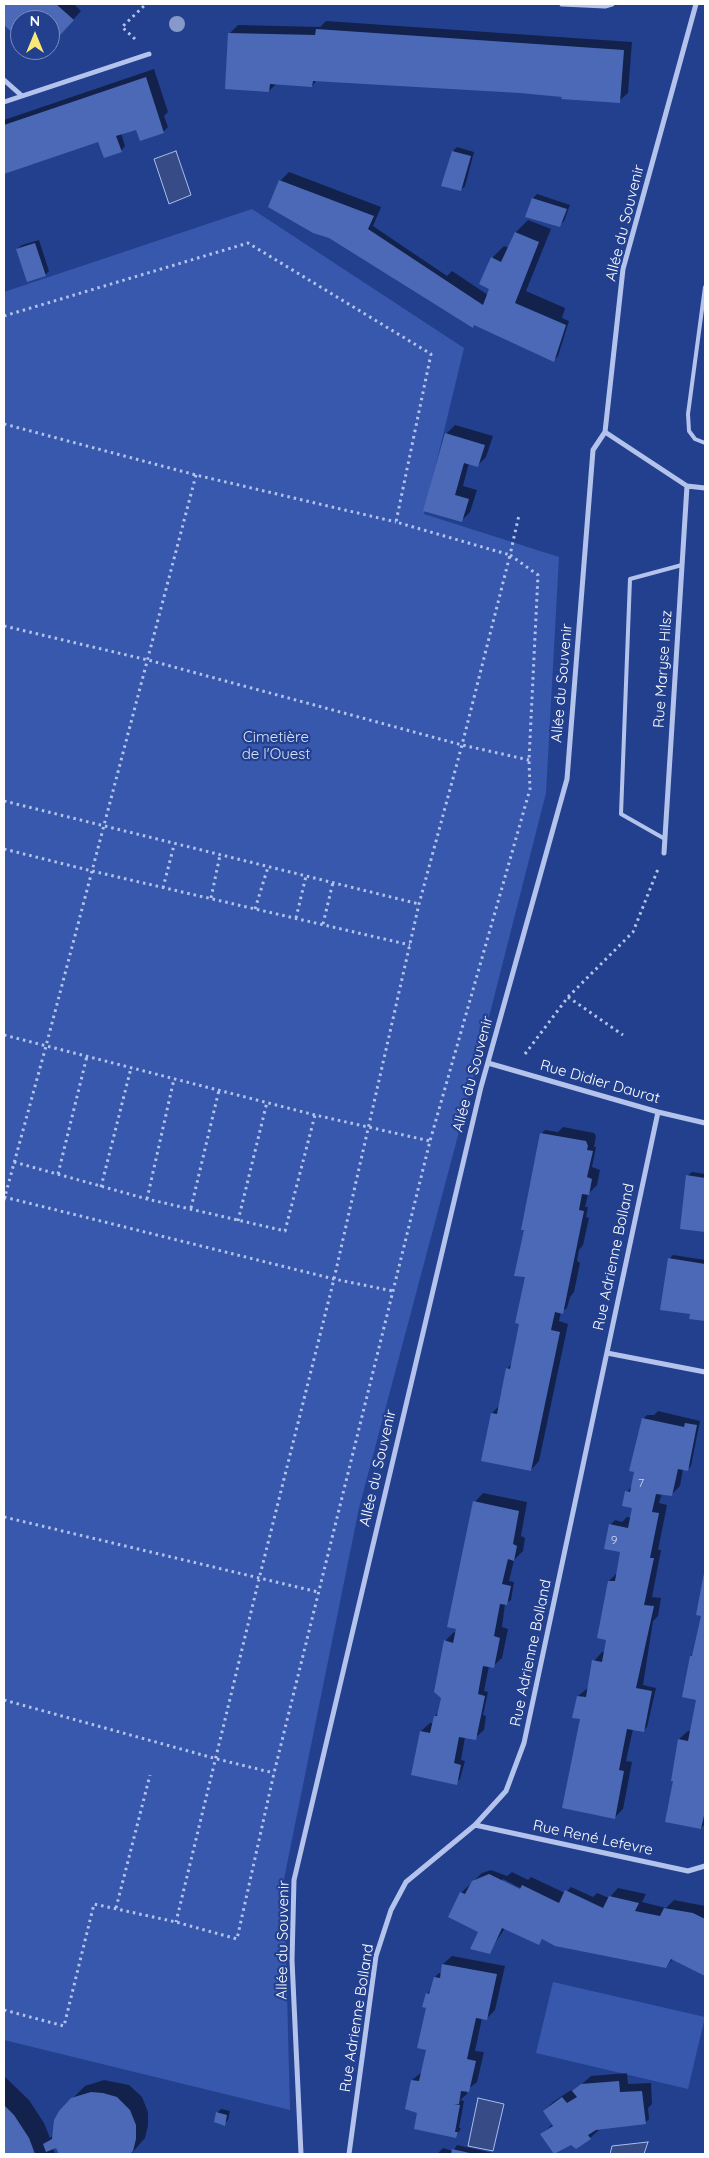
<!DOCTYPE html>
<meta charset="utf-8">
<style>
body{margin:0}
#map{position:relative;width:709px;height:2158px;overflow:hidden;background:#23408f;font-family:Quicksand,sans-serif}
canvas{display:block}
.frame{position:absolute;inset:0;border:5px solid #fff;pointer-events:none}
.north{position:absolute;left:10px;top:10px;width:50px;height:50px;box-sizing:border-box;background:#23408f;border:1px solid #7b8cbc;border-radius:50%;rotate:0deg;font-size:14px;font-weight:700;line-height:20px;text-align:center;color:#fff}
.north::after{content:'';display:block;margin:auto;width:18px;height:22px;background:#f7e877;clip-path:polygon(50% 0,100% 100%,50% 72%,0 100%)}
</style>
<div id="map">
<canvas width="709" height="2158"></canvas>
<div class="frame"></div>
<div class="north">N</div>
</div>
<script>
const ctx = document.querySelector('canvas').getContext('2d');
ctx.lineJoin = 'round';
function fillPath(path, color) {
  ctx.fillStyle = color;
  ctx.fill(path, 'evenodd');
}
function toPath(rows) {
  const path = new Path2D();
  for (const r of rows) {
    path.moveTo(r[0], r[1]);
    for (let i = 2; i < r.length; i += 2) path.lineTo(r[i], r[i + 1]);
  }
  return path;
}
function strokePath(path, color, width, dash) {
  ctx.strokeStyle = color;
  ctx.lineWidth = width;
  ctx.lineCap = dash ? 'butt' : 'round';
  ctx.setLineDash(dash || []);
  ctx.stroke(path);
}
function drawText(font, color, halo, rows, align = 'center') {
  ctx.font = font + ' Quicksand,sans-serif';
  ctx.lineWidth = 4.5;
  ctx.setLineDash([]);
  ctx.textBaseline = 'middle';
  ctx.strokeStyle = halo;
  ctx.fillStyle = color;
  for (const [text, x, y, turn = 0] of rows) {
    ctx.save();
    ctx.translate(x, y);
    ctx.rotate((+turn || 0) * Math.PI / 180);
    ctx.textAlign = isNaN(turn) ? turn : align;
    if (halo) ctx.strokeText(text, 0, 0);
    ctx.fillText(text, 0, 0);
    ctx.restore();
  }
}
fillPath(toPath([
 [252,209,464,348,424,514,559,557,546,793,477,1064,359,1508,284,1879,290,2110,4,2040,4,292],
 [553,1982,705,2017,688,2089,536,2053]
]), '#3758ac');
const water = toPath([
 [176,151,191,195,169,204,154,159,176,151],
 [478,2098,504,2104,493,2151,468,2146,478,2098],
 [648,2142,644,2154,610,2154,612,2146,648,2142]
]);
fillPath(water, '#374c87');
strokePath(water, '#a8bced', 1);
fillPath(toPath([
 [4,4,74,4,81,11,50,46,50,20,20,20,20,39,4,24],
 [326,21,632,42,628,93,619,101,563,95,317,80,312,86,277,83,269,91,229,34,238,25,320,27],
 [154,69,168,112,164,116,168,127,163,132,141,126,121,133,125,146,121,151,103,139,4,172,4,120],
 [457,147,474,152,465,186,461,190,453,151],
 [289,172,381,207,373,226,447,276,452,271,488,295,491,289,492,258,504,246,509,248,516,232,528,220,551,229,526,291,565,308,562,318,569,321,558,356,554,360,280,181],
 [537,194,570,205,564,221,560,225,526,216,533,198],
 [39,240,49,271,45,275,17,249,22,245],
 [455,425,493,436,486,457,478,465,469,463,463,486,477,490,470,512,461,521,424,510,446,434],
 [563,1127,594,1133,596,1136,594,1147,596,1147,592,1167,600,1170,597,1185,588,1194,585,1207,588,1207,586,1217,589,1218,583,1245,579,1250,577,1261,580,1263,574,1292,570,1297,567,1308,561,1312,559,1321,568,1324,539,1461,531,1470,492,1413,499,1406,507,1369,512,1363,520,1323,527,1276,525,1229,541,1134,545,1130,558,1132],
 [692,1172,705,1174,705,1231,681,1228,687,1176],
 [673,1255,705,1260,705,1319,698,1318,691,1313,669,1259],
 [658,1411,700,1421,691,1466,687,1470,683,1469,680,1486,671,1495,662,1493,659,1503,667,1505,658,1550,661,1550,652,1597,661,1598,658,1616,653,1621,643,1685,656,1688,647,1727,643,1731,633,1729,626,1761,632,1762,623,1809,615,1817,581,1718,578,1696,588,1688,594,1661,602,1652,605,1652,608,1639,609,1581,617,1573,621,1551,606,1548,611,1524,615,1520,622,1522,627,1517,632,1518,634,1507,627,1492,633,1485,643,1419,647,1415,654,1415],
 [483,1493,527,1502,521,1536,525,1538,523,1551,514,1560,509,1581,514,1582,511,1600,505,1604,502,1627,508,1629,502,1658,493,1666,489,1666,484,1691,488,1692,483,1715,486,1716,484,1730,475,1738,465,1737,461,1760,465,1761,460,1779,456,1783,413,1774,421,1731,430,1723,433,1723,435,1716,439,1712,443,1694,445,1641,454,1632,456,1633,475,1502],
 [705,1575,705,1824,701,1828,674,1780,679,1739,688,1731,691,1731,697,1699,691,1656,694,1653,702,1615,698,1614],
 [491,1870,507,1876,512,1872,528,1880,531,1877,565,1893,571,1887,593,1897,597,1893,609,1898,618,1888,646,1894,642,1902,666,1908,674,1900,705,1906,705,1975,673,1959,666,1967,543,1938,539,1943,505,1928,489,1952,461,1893,482,1873],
 [503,1879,526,1891,525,1893,501,1881],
 [452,1956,505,1966,495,2010,486,2019,482,2018,475,2051,484,2052,477,2082,467,2090,467,2094,460,2100,464,2101,459,2128,461,2128,456,2137,419,2112,412,2080,422,2072,427,2049,427,1994,432,1988,435,1977,439,1973,442,1974,443,1964],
 [627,2073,628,2084,651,2083,652,2104,648,2108,649,2119,645,2123,598,2128,599,2130,590,2138,572,2143,542,2134,553,2124,544,2111,553,2102,571,2090,573,2092,591,2076],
 [4,2076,29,2100,44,2123,50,2138,54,2135,60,2111,85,2086,104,2080,129,2085,142,2097,148,2112,148,2126,145,2138,131,2154,60,2154,56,2147,53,2148,55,2154,4,2154],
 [221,2109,230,2111,228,2120,224,2124,217,2113],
 [457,2145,497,2154,437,2154,443,2148,453,2151]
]), '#0007');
fillPath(toPath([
 [4,4,56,4,74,20,50,46,50,20,20,20,20,40,4,25],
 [316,29,624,50,620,103,561,99,562,97,520,93,313,81,312,87,270,84,269,92,225,89,228,33,315,35],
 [31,50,47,50,40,58],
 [146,77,164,133,140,141,136,130,116,136,122,152,104,158,98,142,4,174,4,125],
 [452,151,471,156,461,191,441,186],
 [279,180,374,216,368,229,483,305,489,289,479,284,491,257,501,262,515,232,539,242,515,303,566,325,554,362,474,325,473,328,329,238,313,233,268,207],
 [532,198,567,209,560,227,525,217],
 [35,243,46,276,27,282,16,249],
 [445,433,485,445,478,467,464,463,455,495,469,499,462,522,423,511],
 [540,1133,586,1141,588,1146,587,1150,593,1151,587,1177,592,1179,589,1195,582,1194,579,1210,584,1211,563,1314,555,1312,551,1330,560,1332,531,1471,481,1461,491,1413,497,1414,506,1368,510,1369,519,1324,515,1323,525,1277,514,1276,524,1230,521,1230],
 [686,1175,705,1178,705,1232,680,1229],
 [668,1258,705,1264,705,1321,689,1319,690,1314,660,1310],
 [642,1418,684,1427,685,1423,697,1425,688,1471,678,1469,672,1496,656,1494,652,1512,659,1513,650,1558,654,1558,644,1605,654,1606,636,1688,652,1691,644,1732,627,1729,619,1770,624,1771,615,1819,562,1808,580,1719,572,1718,577,1696,586,1697,592,1660,602,1662,606,1640,597,1638,608,1581,615,1581,620,1552,604,1549,609,1524,628,1528,632,1508,622,1506,625,1491,630,1492,634,1472,629,1471],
 [473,1501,519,1511,513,1544,517,1546,514,1561,508,1559,502,1584,511,1586,507,1605,500,1604,494,1636,500,1638,494,1668,483,1666,478,1694,485,1696,476,1740,459,1737,454,1763,461,1765,457,1785,411,1775,420,1731,430,1733,434,1716,437,1716,441,1698,434,1692,444,1640,453,1643,456,1629,447,1627],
 [704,1573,705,1811,701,1829,665,1822,673,1781,671,1781,678,1739,688,1741,696,1700,682,1697,690,1656,692,1656,701,1616,696,1615],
 [489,1874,520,1889,522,1885,559,1903,565,1890,603,1908,609,1896,639,1903,635,1911,660,1916,664,1908,693,1913,705,1919,705,1976,671,1959,666,1968,555,1946,542,1939,539,1945,502,1928,490,1954,470,1949,478,1932,448,1917,460,1892,465,1894,472,1881],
 [442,1964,497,1974,487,2020,476,2018,467,2059,476,2061,469,2092,461,2091,459,2104,454,2104,460,2105,455,2132,458,2132,456,2138,414,2129,417,2113,405,2109,411,2080,419,2081,426,2050,417,2048,426,2008,422,2007,426,1993,429,1994,434,1977,440,1978],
 [619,2081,620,2092,642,2091,646,2124,596,2130,588,2135,591,2139,576,2149,571,2145,554,2154,540,2134,553,2126,543,2111,562,2097,567,2103,577,2097,572,2091,581,2084],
 [91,2092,103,2093,117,2097,130,2110,136,2125,136,2139,133,2151,130,2154,59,2154,56,2148,46,2152,43,2144,52,2139,54,2120,59,2111,71,2098],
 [4,2105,14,2115,29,2138,35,2154,4,2154],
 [216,2112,227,2115,225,2126,214,2122],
 [452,2149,474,2154,451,2154]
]), '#4b69b6');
strokePath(toPath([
 [135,39,122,27,146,4],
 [4,316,248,243,431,354,396,522,510,555,462,745,419,904,334,1279,259,1579,176,1922],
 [4,424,196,475,396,522],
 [4,626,148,660,462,745,529,760],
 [4,801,419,904],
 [4,849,92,871,410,945],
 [163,888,174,845],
 [211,898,220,855],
 [255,909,268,867],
 [296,918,306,876],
 [323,924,333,882],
 [568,997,623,1035],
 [4,1035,315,1115,430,1141],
 [525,1054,568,997,633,932,658,869],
 [14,1162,147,1199,285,1231,315,1115],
 [58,1174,87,1056],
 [101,1187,131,1068],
 [4,1197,334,1279,393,1291],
 [147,1199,174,1079],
 [4,1200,46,1046,196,475],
 [191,1208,219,1090],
 [238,1221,267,1102],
 [4,1517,318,1592],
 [4,1700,217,1759,274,1773],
 [116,1908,150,1775],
 [4,2010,64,2026,94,1904,176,1922,237,1939,274,1773,430,1141,530,789,529,760,538,575,510,555,519,515]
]), '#b4c3ec', 3, [2.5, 4]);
strokePath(toPath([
 [705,287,688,414,689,431,695,439,705,443],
 [665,839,621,814,630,579,682,565]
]), '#b4c3ec', 4);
strokePath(toPath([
 [562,4,605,6,612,4],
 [4,80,21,95],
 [4,102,149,54],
 [605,432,687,486,705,488],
 [664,853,687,486],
 [488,1063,658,1112,705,1123],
 [607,1353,705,1372],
 [475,1825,688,1871,705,1866],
 [301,2154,292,1960,294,1880,481,1087,567,779,593,450,605,432,623,269,696,4],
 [349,2154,376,1956,391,1910,406,1882,475,1825,506,1791,524,1743,658,1112]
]), '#b4c3ec', 5);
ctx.fillStyle = '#8799c9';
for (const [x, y] of [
 [177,24]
]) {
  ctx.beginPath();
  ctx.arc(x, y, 8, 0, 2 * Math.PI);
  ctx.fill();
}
drawText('12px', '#d2daed', null, [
 ["7",641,1483],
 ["9",614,1540]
]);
drawText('15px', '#fff', '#23408f', [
 ["Allée du Souvenir",625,223,-76],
 ["Rue Maryse Hilsz",663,669,-86],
 ["Allée du Souvenir",562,683,-85],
 ["Allée du Souvenir",473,1074,-75],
 ["Rue Didier Daurat",600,1082,16],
 ["Rue Adrienne Bolland",614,1257,-78],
 ["Allée du Souvenir",378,1468,-77],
 ["Rue Adrienne Bolland",531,1653,-78],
 ["Rue René Lefevre",593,1838,12],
 ["Allée du Souvenir",283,1940,-89],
 ["Rue Adrienne Bolland",357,2018,-81]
]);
drawText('15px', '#d9e2f9', '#23408f', [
 ["Cimetière",276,737],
 ["de l'Ouest",276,754]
]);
</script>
